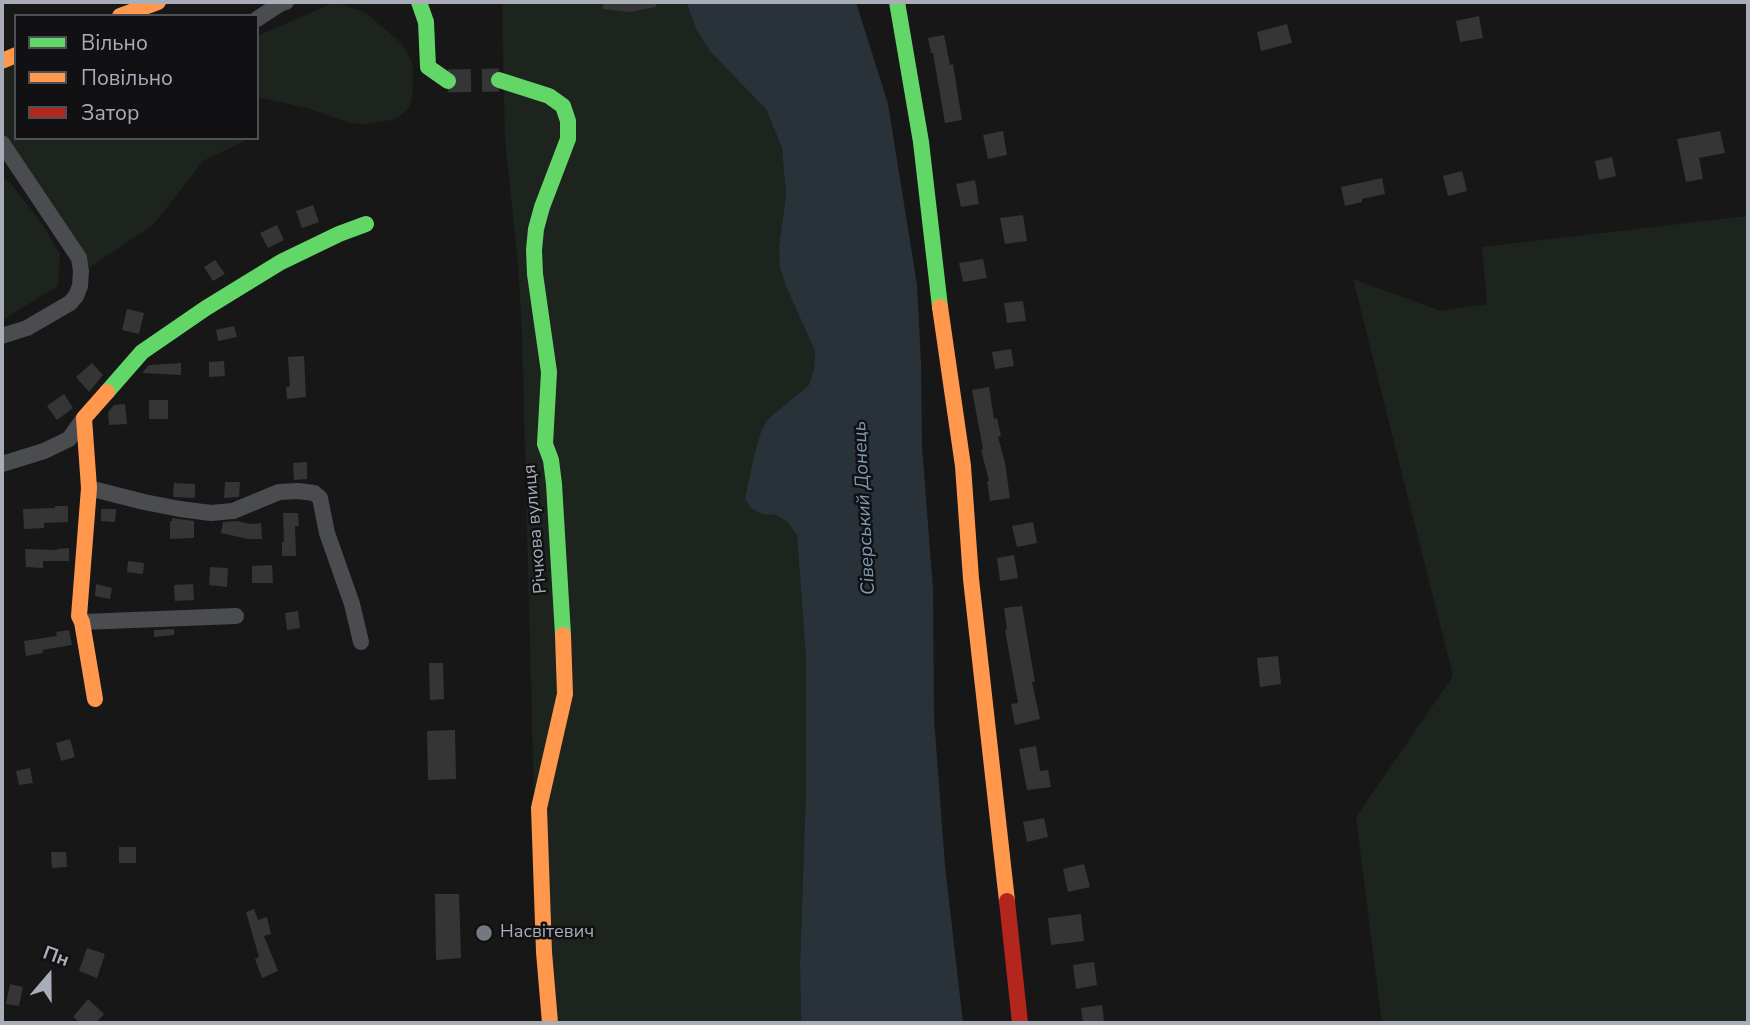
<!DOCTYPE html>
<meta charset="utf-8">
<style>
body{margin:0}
#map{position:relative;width:1750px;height:1025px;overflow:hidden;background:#171717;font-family:"Nunito Sans",sans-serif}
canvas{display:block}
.frame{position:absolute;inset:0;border:4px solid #a8adb8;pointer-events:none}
.legend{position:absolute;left:14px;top:14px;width:245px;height:126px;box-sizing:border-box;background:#111113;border:2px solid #4d4f55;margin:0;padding:9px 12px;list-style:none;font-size:21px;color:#a8adb8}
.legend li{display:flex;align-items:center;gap:14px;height:35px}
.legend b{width:35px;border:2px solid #4d4f55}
.north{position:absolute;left:14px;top:941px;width:70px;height:70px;-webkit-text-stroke:5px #111113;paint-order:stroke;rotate:20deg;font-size:19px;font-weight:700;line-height:28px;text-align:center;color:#a8adb8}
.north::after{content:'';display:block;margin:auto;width:24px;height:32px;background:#a8adb8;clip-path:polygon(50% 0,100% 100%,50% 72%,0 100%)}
</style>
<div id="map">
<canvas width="1750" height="1025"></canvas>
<div class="frame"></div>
<ul class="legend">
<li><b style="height:9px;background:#63d668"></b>Вільно</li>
<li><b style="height:9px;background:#ff974d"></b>Повільно</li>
<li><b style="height:9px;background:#b3261e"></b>Затор</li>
</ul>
<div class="north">Пн</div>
</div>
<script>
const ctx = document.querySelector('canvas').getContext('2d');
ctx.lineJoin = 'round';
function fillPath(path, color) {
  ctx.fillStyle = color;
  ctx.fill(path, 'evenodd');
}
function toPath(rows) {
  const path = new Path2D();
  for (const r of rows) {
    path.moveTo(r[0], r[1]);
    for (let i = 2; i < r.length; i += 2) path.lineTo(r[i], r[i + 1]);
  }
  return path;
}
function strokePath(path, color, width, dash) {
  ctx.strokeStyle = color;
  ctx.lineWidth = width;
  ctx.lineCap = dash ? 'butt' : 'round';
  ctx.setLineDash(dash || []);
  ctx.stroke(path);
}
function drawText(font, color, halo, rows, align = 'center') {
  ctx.font = font + ' "Nunito Sans",sans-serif';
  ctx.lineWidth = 5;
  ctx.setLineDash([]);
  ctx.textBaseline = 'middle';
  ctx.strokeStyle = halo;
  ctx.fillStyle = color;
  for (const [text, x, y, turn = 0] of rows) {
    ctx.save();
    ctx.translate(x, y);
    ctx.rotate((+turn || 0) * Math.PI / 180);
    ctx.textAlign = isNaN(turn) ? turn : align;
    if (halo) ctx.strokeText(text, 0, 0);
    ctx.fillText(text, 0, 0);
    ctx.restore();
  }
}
fillPath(toPath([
 [335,2,366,13,401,43,408,54,413,65,413,92,409,108,396,119,367,124,350,123,307,108,257,97,257,36],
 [502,2,686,2,696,29,766,109,782,148,786,195,779,246,788,291,815,351,814,368,809,385,768,419,745,499,751,508,762,514,776,515,787,522,797,535,806,658,806,790,800,965,801,1023,546,1023,538,899,533,761,522,333,518,264,505,140],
 [16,63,16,138,251,138,203,161,154,224,90,267,2,132,2,71],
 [2,176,10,183,41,222,60,254,58,286,2,320],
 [1748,216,1748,1023,1382,1023,1356,817,1453,676,1353,279,1441,311,1487,304,1482,247]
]), '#1d241e');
fillPath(toPath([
 [686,2,856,2,888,104,917,285,921,363,922,447,933,589,934,718,945,866,963,1023,801,1023,800,965,806,790,806,658,797,535,787,522,776,515,762,514,751,508,745,499,754,456,761,432,768,419,809,385,814,368,815,351,788,291,780,268,779,246,786,195,782,148,766,109,710,51,696,29]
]), '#2a3239');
fillPath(toPath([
 [603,2,656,2,656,7,630,12,603,9],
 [1479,16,1483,38,1460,42,1456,21],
 [1287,24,1292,43,1261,51,1257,32],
 [944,35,950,65,953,64,962,120,945,123,933,53,931,53,928,38],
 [1003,131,1007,155,988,159,983,135],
 [1720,131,1725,153,1699,158,1703,179,1686,182,1677,139],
 [1612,157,1616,176,1599,180,1595,161],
 [1462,171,1467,191,1448,196,1443,176],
 [1382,178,1385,194,1362,199,1362,202,1345,206,1341,187],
 [975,180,979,204,961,207,956,184],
 [313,205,319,222,302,228,296,211],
 [1023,215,1027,241,1005,244,1000,218],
 [277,225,284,240,268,248,260,233],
 [983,259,987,278,963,282,959,263],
 [215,260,225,274,213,281,204,267],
 [1023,301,1026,321,1007,323,1004,303],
 [127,309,144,313,139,334,122,330],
 [234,326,237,337,218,341,216,330],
 [1011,349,1014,366,995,369,992,352],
 [304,356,306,397,287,399,286,387,290,386,288,357],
 [224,361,225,376,209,377,209,362],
 [92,363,103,375,89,392,76,377],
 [181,363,181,375,142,373,149,365],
 [989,387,994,419,997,418,1001,436,998,437,1005,463,1010,498,990,501,987,481,989,481,981,450,983,449,972,390],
 [64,394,73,408,57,420,47,406],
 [149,400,168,400,168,419,149,419],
 [125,404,127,424,109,425,108,412,114,405],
 [307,462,307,479,294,480,293,463],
 [225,482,240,482,239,497,224,498],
 [174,483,195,484,195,498,173,497],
 [55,506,68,506,68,522,44,523,44,528,24,529,23,509,55,508],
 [101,509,116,509,115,522,101,521],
 [283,513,298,513,299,526,295,526,296,556,282,556,282,542,284,542],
 [172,518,194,521,194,538,170,539,170,521,172,521],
 [237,521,250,524,261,523,262,539,248,539,221,533,223,522],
 [1033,522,1037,543,1017,547,1012,526],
 [69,548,69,561,43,561,43,568,26,567,25,549,57,550,57,549],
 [1014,555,1018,578,1000,581,997,558],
 [128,561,144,563,143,574,127,572],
 [272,565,273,583,252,583,252,566],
 [210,567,228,568,227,587,209,585],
 [96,584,112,588,110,599,95,596],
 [193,584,194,600,175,601,174,585],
 [1022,606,1035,682,1032,682,1040,719,1015,725,1011,704,1018,703,1005,630,1007,629,1004,608],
 [298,611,300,628,287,630,285,613],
 [174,629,174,635,154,637,154,630],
 [69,630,72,645,42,650,43,653,26,656,24,641,57,636,56,632],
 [1278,656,1281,684,1260,687,1257,658],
 [429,663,443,663,444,699,430,700],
 [455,730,456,779,428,780,427,731],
 [70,739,75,757,61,761,56,743],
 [1036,746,1040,771,1048,770,1051,787,1027,790,1019,749],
 [30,768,33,783,19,785,16,771],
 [1044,818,1048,837,1027,842,1023,822],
 [119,847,136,847,136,863,119,863],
 [51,852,66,852,67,867,52,868],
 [1084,864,1090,887,1068,892,1063,869],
 [435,894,459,894,461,958,436,960],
 [254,909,258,920,267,917,271,934,264,936,278,971,262,978,255,959,259,957,246,912],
 [1081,914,1084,941,1051,945,1048,918],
 [87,948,105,954,97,978,79,971],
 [1094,962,1097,985,1076,989,1073,965],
 [10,984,23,987,19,1006,6,1004],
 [88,999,104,1014,96,1023,81,1023,73,1017],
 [1102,1005,1104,1021,1083,1023,1081,1008]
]), '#353536');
strokePath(toPath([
 [448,81,499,80]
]), '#343537', 23, [23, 11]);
strokePath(toPath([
 [257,19,280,4,286,2],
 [2,143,79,258,81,271,80,286,76,296,70,303,27,328,2,336],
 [2,464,44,451,69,439,84,418],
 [89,488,144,502,180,509,211,513,233,511,279,492,298,491,314,493,320,498,327,533,352,604,361,642],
 [82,622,236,616]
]), '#4b4c50', 16);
strokePath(toPath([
 [419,2,426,22,428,67,448,81],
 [897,2,921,142,940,307],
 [499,80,549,96,563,106,568,121,568,139,542,207,536,229,534,250,535,274,549,372,545,444,551,460,554,484,563,635],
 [107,392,142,352,206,308,281,262,339,234,366,224]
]), '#63d668', 16);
strokePath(toPath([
 [120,16,158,2],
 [2,61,16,55],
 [940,307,963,466,971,579,1007,901],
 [95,699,82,622,79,616,89,488,84,418,107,392],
 [550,1023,544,952,539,808,565,694,563,635]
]), '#ff974d', 16);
strokePath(toPath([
 [1007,901,1020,1023]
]), '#b3261e', 16);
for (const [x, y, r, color] of [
 [484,933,9,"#757880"]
]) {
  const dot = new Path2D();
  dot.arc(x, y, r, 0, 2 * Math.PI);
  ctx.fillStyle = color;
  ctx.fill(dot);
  strokePath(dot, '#111113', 2.5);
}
drawText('18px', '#a8adb8', '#111113', [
 ["Річкова вулиця",536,529,-95]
]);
drawText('18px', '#a8adb8', '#111113', [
 ["Насвітевич",500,933]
], 'left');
drawText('italic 19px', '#7f9bb3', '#111113', [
 ["Сіверський Донець",865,508,-93]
]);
</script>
